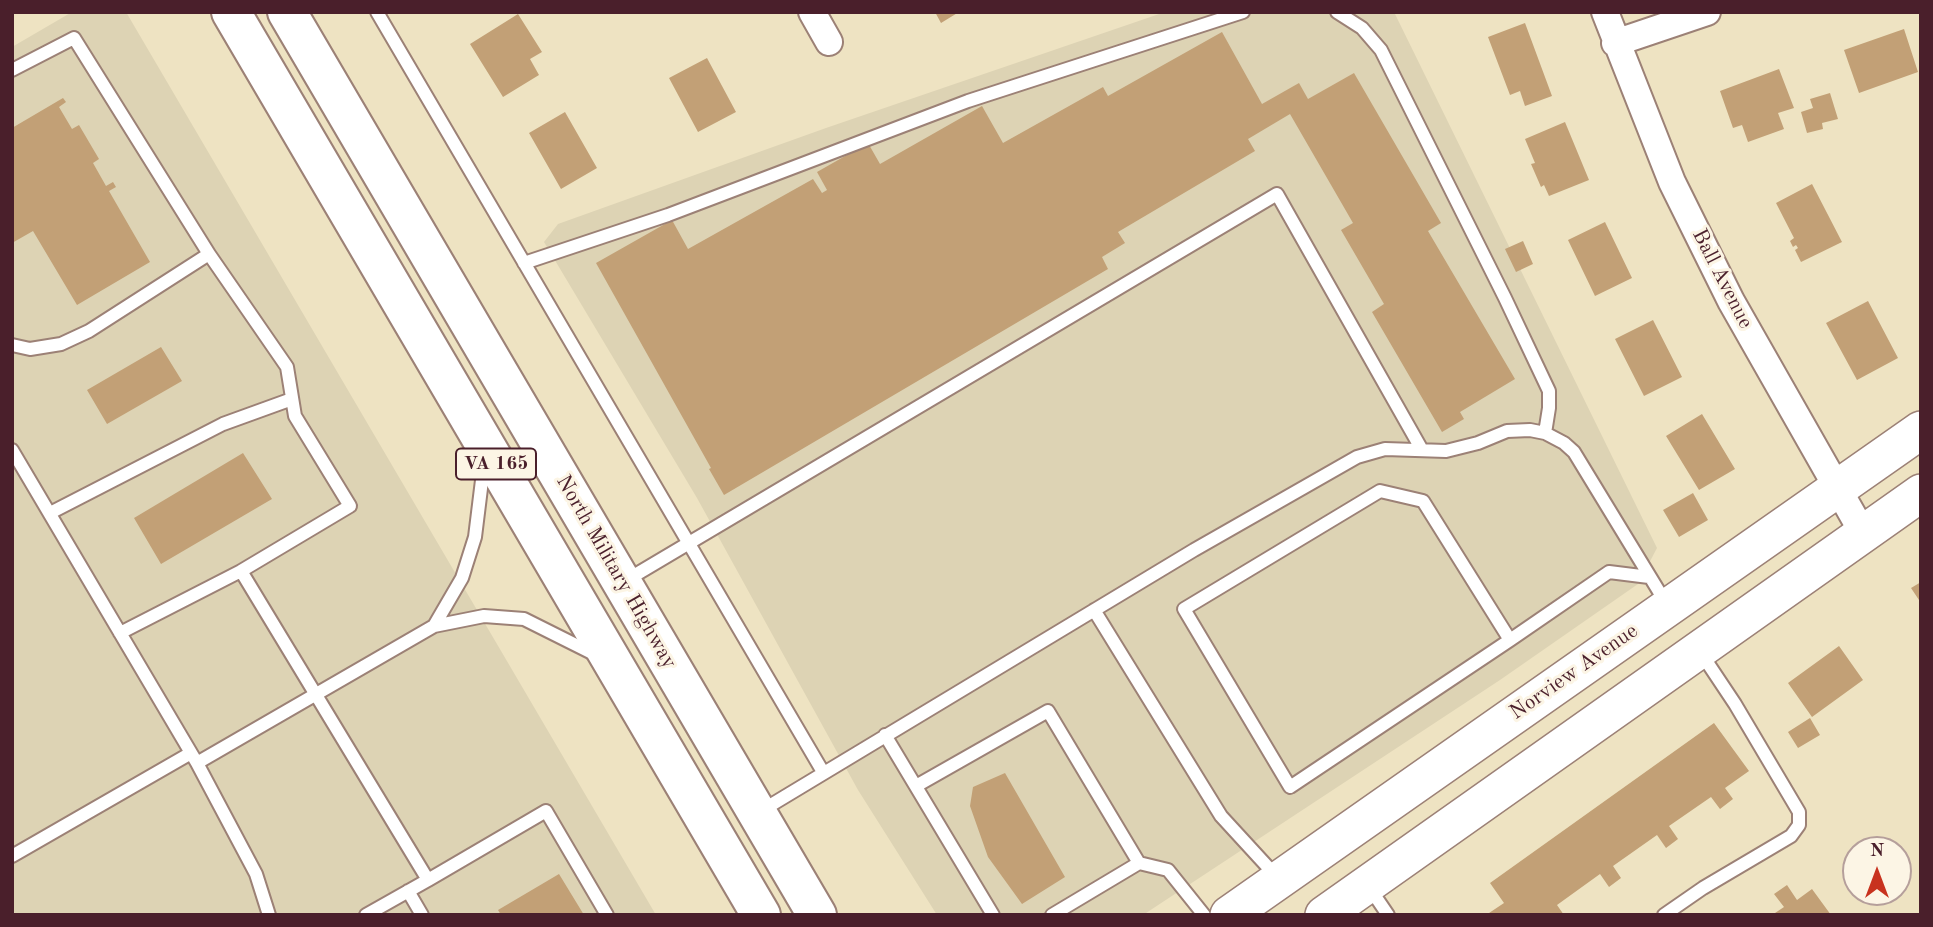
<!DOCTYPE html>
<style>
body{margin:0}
#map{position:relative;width:1933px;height:927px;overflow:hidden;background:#eee3c2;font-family:"Old Standard TT",serif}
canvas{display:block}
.frame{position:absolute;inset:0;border:14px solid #4a1f2b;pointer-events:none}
.north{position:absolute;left:1842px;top:836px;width:70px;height:70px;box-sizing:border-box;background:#fcf5e5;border:2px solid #b59f9b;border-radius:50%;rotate:0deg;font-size:19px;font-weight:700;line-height:28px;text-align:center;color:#4a1f2b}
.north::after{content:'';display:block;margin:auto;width:24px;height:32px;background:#c8321e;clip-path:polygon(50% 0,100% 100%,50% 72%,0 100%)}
</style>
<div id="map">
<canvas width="1933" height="927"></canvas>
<div class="frame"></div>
<div class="north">N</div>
</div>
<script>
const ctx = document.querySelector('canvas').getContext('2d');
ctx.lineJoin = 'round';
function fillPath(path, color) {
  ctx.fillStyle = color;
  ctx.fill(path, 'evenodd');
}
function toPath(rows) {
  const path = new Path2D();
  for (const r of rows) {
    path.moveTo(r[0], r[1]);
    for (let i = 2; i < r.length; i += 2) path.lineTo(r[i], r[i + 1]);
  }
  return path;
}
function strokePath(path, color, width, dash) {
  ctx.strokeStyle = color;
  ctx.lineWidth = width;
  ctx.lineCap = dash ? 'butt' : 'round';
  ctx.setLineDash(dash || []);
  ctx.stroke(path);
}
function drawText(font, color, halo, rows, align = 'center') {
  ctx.font = font + ' "Old Standard TT",serif';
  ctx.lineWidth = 6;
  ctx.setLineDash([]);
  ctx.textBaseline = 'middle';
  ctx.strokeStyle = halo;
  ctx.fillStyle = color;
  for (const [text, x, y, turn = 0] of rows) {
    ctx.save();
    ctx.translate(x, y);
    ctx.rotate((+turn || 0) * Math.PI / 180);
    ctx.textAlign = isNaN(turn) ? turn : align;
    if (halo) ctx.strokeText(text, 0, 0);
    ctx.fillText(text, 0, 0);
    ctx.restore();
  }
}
fillPath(toPath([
 [72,12,126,12,656,915,12,915,12,47],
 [1165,12,1394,12,1395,14,1657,548,1638,584,1500,680,1143,915,937,915,858,790,697,498,544,242,558,224,826,128]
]), '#ddd3b4');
fillPath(toPath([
 [935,12,959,12,941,23],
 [518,14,542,52,530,59,539,75,503,97,470,44],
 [1525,23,1552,96,1525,106,1520,91,1510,95,1488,37],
 [1904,29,1918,72,1859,93,1844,50],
 [1222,32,1262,104,1299,83,1308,99,1354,73,1441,223,1428,231,1515,379,1460,412,1464,419,1442,432,1372,312,1384,304,1341,230,1353,223,1290,114,1248,139,1255,151,1118,232,1125,243,1102,257,1108,269,724,495,709,469,711,468,596,263,672,220,688,249,813,179,822,193,827,190,817,172,868,143,880,164,982,106,1003,143,1103,87,1108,96],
 [707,58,736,112,698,132,669,78],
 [1779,69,1794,108,1778,113,1784,129,1748,142,1742,125,1733,128,1720,91],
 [1830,93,1838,119,1822,123,1823,129,1807,133,1801,112,1813,108,1810,99],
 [63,98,66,102,59,107,72,129,79,125,99,159,93,163,106,186,113,182,116,187,109,191,150,262,77,305,33,231,12,243,12,128],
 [565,112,597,168,561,189,529,133],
 [1565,122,1589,180,1549,196,1544,185,1541,187,1531,164,1535,163,1525,139],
 [1812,184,1842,242,1801,262,1795,250,1798,248,1796,245,1793,247,1790,241,1794,238,1776,203],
 [1605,222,1632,278,1595,296,1568,240],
 [1523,241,1533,264,1516,272,1505,249],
 [1868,301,1898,358,1857,380,1826,323],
 [1653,320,1682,377,1644,396,1615,339],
 [161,347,182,381,107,424,87,390],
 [1702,414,1735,469,1699,490,1666,436],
 [243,453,272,499,161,564,134,518],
 [1693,493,1708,520,1679,537,1663,510],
 [1921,582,1921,603,1911,588],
 [1839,646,1863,680,1812,717,1788,683],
 [1810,718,1820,735,1798,748,1788,732],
 [1714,723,1749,771,1725,788,1733,799,1720,809,1711,797,1669,826,1678,839,1666,848,1657,835,1613,866,1621,878,1609,887,1600,874,1557,905,1564,915,1486,915,1504,903,1490,883],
 [1005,773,1065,877,1022,904,988,857,970,806,973,787],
 [559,874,584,915,501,915,498,910],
 [1787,885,1797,900,1812,889,1831,915,1772,915,1784,907,1774,894]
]), '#c2a076');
const lane = toPath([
 [377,12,823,772],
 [1337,12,1362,28,1381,50,1505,298,1549,391,1549,408,1545,433],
 [12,70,74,38,209,254,89,331,61,344,30,349,12,345],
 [209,254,287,367,295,416,350,506,241,571,428,880,546,811,607,915],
 [524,263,668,215,968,101,1243,12],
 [12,450,197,763,256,874,269,915],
 [50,513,223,424,292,399],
 [625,581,1277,194,1422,450],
 [1094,610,1221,816,1277,877],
 [434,626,462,578,475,537,484,464],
 [120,633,241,571],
 [1510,640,1423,501,1380,491,1184,609,1290,787,1510,640,1609,572,1649,577],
 [885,735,993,915],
 [197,763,434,626,484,616,524,619,598,656],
 [916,786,1048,711,1139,863,1052,915],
 [761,811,1194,550,1357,457,1385,449,1446,451,1478,443,1507,431,1530,430,1545,433,1564,443,1574,452,1666,603],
 [12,856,191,753],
 [1139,863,1168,870,1204,915],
 [1369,887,1388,915],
 [408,891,422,915],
 [366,915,428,880],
 [1664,915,1703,888,1791,836,1799,825,1799,812,1735,704,1701,653]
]);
const street = toPath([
 [812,12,829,42],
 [1605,12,1672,182,1731,301,1863,533],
 [1615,43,1707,12]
]);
const secondary = toPath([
 [1229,915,1921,430],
 [1324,915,1921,493]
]);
const primary = toPath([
 [231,12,761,915],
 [287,12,817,915]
]);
strokePath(lane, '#9c8176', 16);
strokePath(street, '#9c8176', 30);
strokePath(secondary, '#9c8176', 40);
strokePath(primary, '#9c8176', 42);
strokePath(lane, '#fff', 12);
strokePath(street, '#fff', 26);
strokePath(secondary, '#fff', 37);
strokePath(primary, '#fff', 38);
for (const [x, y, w] of [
 [496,464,80]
]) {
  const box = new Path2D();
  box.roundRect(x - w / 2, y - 15.5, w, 31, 5);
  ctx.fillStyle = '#fcf5e5';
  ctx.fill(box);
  strokePath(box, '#4a1f2b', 2);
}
drawText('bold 19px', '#4a1f2b', null, [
 ["VA 165",496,464]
]);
drawText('21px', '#4a1f2b', '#fcf5e5', [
 ["Ball Avenue",1722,279,63],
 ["North Military Highway",616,572,60],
 ["Norview Avenue",1574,672,-35]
]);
</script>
